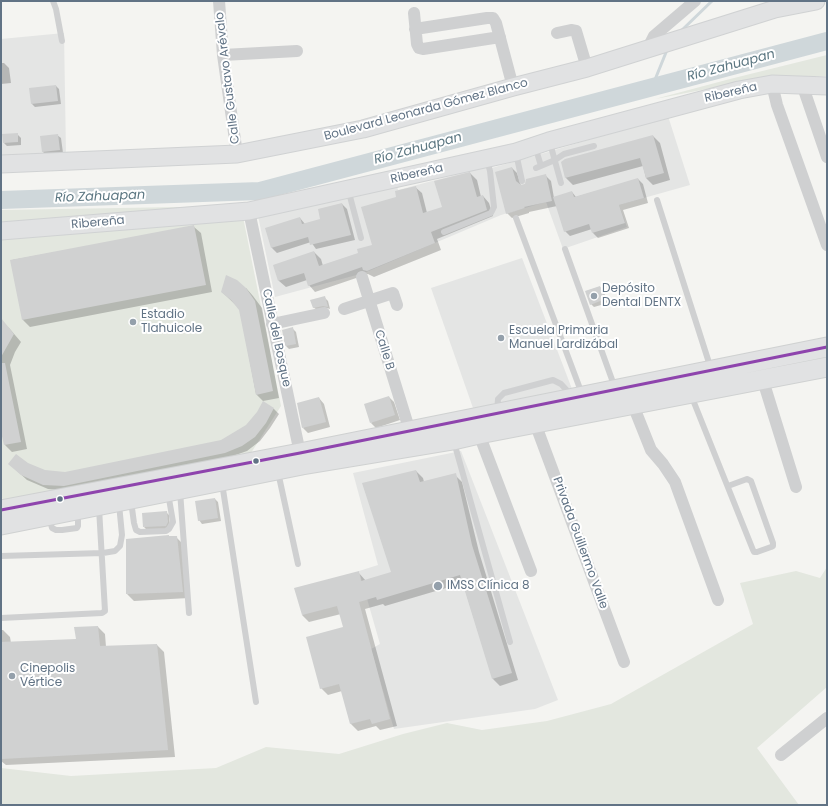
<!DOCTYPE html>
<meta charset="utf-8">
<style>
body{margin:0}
#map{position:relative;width:828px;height:806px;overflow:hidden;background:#f4f4f1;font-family:Poppins,sans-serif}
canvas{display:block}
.frame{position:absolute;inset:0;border:2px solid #617385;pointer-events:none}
</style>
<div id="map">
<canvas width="828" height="806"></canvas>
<div class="frame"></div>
</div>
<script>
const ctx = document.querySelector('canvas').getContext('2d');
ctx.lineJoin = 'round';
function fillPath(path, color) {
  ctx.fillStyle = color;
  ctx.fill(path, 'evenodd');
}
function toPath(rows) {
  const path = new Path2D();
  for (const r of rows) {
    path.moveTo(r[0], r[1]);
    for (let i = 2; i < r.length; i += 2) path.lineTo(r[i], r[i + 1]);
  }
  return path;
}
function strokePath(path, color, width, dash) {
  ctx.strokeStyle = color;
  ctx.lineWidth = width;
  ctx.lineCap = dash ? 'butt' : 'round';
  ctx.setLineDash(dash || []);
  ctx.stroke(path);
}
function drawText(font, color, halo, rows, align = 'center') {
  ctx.font = font + ' Poppins,sans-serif';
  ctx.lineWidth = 4;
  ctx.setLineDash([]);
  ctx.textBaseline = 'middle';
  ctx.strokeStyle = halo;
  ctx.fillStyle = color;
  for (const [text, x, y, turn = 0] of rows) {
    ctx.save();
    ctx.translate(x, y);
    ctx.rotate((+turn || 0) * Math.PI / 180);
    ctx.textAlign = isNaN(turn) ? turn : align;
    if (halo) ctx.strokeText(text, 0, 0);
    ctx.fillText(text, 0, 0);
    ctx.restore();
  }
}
fillPath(toPath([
 [64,33,66,154,1,158,1,39],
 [668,116,690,185,619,205,627,227,563,249,546,202,501,215,364,273,275,297,258,216,342,199,397,185,398,190,470,171,469,167,486,163,488,169,538,155],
 [522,258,572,389,473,408,431,288],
 [461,451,558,700,535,709,394,729,371,649,380,644,359,571,378,565,353,473]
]), '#e4e5e4');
fillPath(toPath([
 [827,55,827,76,764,78,655,99,730,79],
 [238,206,1,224,1,210],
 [243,217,281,406,251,453,3,502,1,493,1,238],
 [827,567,827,687,757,748,799,805,1,805,1,768,71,776,216,768,266,747,339,754,403,734,447,723,482,730,547,721,611,704,753,624,740,583,796,571,820,578]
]), '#e3e7df');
fillPath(toPath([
 [1,63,4,63,9,68,11,83,1,84],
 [56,86,59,89,61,104,35,107,32,104,30,89],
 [17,134,21,138,21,145,7,146,4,143],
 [57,135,61,138,63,153,46,155,43,152],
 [653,136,660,143,670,180,653,185,646,178,643,166,573,185,566,178,562,162],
 [512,168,517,173,521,186,546,176,551,181,554,198,572,192,576,197,638,179,643,184,648,203,623,210,629,228,598,238,593,233,592,229,570,236,565,231,557,206,529,212,529,213,512,218,507,213],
 [470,173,477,180,481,197,483,196,489,203,493,216,437,239,441,250,374,277,368,274,315,292,309,285,307,280,286,287,279,281,274,266,314,252,321,259,323,266,359,254,373,245,397,198,415,187,422,193,427,213,443,208],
 [342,204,347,209,355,240,316,249,311,242,277,253,272,248,266,229,300,218,305,224,321,220],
 [194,227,201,233,212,292,30,327,23,320,12,260],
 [600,287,603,290,608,303,594,307,591,304],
 [246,288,253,296,262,308,279,398,263,401,256,394,240,309,222,292],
 [324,297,328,301,330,309,327,308,317,310,313,307],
 [1,323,9,328,21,342,15,352,10,365,27,449,12,452,5,445,1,427],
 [292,328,296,332,299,347,289,349,286,346],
 [389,397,394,402,400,420,376,428,371,423],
 [319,398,324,404,330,427,308,433,303,428],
 [263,403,274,409,279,414,270,428,260,441,247,451,230,457,69,491,48,489,27,480,15,469,27,464,45,471,65,473,222,441,247,426,258,413],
 [416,471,423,478,424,482,455,475,462,482,479,552,518,680,500,686,493,679,463,583,385,606,383,604,365,609,397,726,380,730,376,726,358,731,351,724,342,691,328,695,321,688,344,628,341,614,309,622,302,615,358,572,366,581,392,573],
 [215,499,218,502,221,521,202,524,199,520],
 [166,512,169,515,170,526,168,529,147,530,144,527],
 [170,537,176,537,183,544,189,598,134,601,127,594],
 [98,627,105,634,106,647,157,645,164,652,175,757,6,765,1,761,1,630,3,630,10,637,11,643,77,640]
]), '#0003');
strokePath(toPath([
 [682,30,712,1],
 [652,87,667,50]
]), '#cfd7da', 3);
strokePath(toPath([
 [1,200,260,191,827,41]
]), '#cfd7da', 18);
fillPath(toPath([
 [56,85,58,101,31,104,29,88],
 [18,133,18,142,3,143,2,134],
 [58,134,60,150,42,152,40,136],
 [653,135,664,173,646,178,640,158,565,178,561,162,565,159],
 [512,167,516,181,521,185,525,184,526,179,546,174,552,201,524,207,525,208,506,214,495,172],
 [470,172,477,197,483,195,487,210,431,232,435,243,367,271,363,270,362,267,308,286,304,273,278,281,273,265,314,251,319,266,358,253,357,249,372,245,361,207,396,197,395,191,416,186,423,213,442,207,434,181],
 [638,178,644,198,619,205,625,223,592,233,589,224,564,232,553,197,572,191,574,197],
 [342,203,351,235,310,245,308,237,271,248,265,228,300,217,302,224,320,219,318,209],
 [194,225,206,285,22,320,10,260],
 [226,275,237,280,246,288,255,301,273,391,256,395,239,310,231,300,221,292],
 [600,286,605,299,590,305,585,291],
 [325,296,328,307,323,306,313,308,310,300],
 [1,318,14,334,1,357],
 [293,327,296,344,285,346,282,330],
 [1,363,5,363,21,442,4,445,1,432],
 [389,396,395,415,370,423,364,404],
 [319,397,326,422,302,428,297,403],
 [263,401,274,408,266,423,255,437,242,446,225,453,64,486,43,485,21,475,8,464,16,454,28,463,45,470,65,472,221,440,246,425,257,412],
 [416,470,420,482,456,473,472,545,512,673,492,679,460,575,377,600,376,597,359,602,390,719,372,724,370,719,350,724,339,684,320,689,306,637,343,627,337,606,302,615,294,588,359,571,361,581,391,572,362,483],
 [215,498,218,518,198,521,195,501],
 [167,511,168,522,166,526,143,527,142,513],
 [169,535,169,536,177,536,183,592,126,594,126,539],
 [98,626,100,646,157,644,168,750,1,759,1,642,76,639,74,627]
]), '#d0d1d1');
const secondary = toPath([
 [1,164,237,154,363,129,513,87,587,68,775,9,816,1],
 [1,231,249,211,516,152,549,141,739,90,772,84,827,86]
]);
const primary = toPath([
 [1,510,300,453,827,347],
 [1,525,302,465,453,440,479,434,827,367]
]);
strokePath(secondary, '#d0d2d3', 19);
strokePath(primary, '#cfd1d1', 21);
strokePath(toPath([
 [53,1,56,9,62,41],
 [550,143,561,183],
 [535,146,541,166],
 [516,153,522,181],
 [536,168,555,160,564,154,594,146],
 [348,189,361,238],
 [657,200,711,369],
 [516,218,582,394],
 [444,232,491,213,494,207,490,171,487,160],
 [565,249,615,388],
 [691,395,753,550,754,552,757,552,771,547,773,546,773,543,751,481,747,479,728,486],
 [497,412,498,399,504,393,553,380,561,384,572,396],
 [454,442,510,642],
 [278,472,298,564],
 [222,483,256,702],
 [180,491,189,613],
 [131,501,134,523,136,530,140,532,166,531,169,529,173,522,168,493],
 [49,517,52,528,56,530,62,530,77,528,78,526,78,513],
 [1,556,103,553,115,551,120,546,122,535,119,504],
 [1,618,102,613,105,611,99,508]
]), '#cfd0d1', 6);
strokePath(toPath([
 [219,1,223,55,237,154],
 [414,13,417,44,419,48,423,49,500,37],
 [415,29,487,18,493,18,496,23,513,87],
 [557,33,571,30,576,31,587,68],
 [647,50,654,36,695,1],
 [223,55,297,51],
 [772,84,777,105,827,245],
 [802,84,827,157],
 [249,211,301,458],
 [362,277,407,422,416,434],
 [344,309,393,293,397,305],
 [272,324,324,313],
 [761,374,796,487],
 [633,405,651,450,663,464,675,482,718,600],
 [535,423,624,662],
 [479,434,531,571],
 [781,755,827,718]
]), '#cfd0d1', 12);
strokePath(secondary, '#e1e2e3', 17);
strokePath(primary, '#e1e2e3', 19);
strokePath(toPath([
 [1,510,300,453,827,347]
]), '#8e44ad', 3);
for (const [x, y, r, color] of [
 [594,296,4,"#94a0ab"],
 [133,322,4,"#94a0ab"],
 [501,338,4,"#94a0ab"],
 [256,461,3.5,"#617385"],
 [60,499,3.5,"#617385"],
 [438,586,5,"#94a0ab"],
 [12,676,4,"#94a0ab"]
]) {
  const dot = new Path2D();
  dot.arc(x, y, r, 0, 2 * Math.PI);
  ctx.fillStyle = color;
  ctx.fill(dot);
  strokePath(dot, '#fff', 1.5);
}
drawText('12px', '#617385', '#fff', [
 ["Calle Gustavo Arévalo",228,78,-97],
 ["Ribereña",731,93,-13],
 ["Boulevard Leonarda Gómez Blanco",426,110,-15],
 ["Ribereña",417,174,-13],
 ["Ribereña",98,223,-5],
 ["Calle del Bosque",276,338,78],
 ["Calle B",384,350,73],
 ["Privada Guillermo Valle",580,543,70]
]);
drawText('12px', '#617385', '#fff', [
 ["Depósito",602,289],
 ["Dental DENTX",602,303],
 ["Estadio",141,315],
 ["Tlahuicole",141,329],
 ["Escuela Primaria",509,331],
 ["Manuel Lardizábal",509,345],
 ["IMSS Clínica 8",447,586],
 ["Cinepolis",20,669],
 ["Vértice",20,683]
], 'left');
drawText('italic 13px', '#5c7782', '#fff', [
 ["Río Zahuapan",731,66,-15],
 ["Río Zahuapan",418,149,-15],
 ["Río Zahuapan",100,197,-2]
]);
</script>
